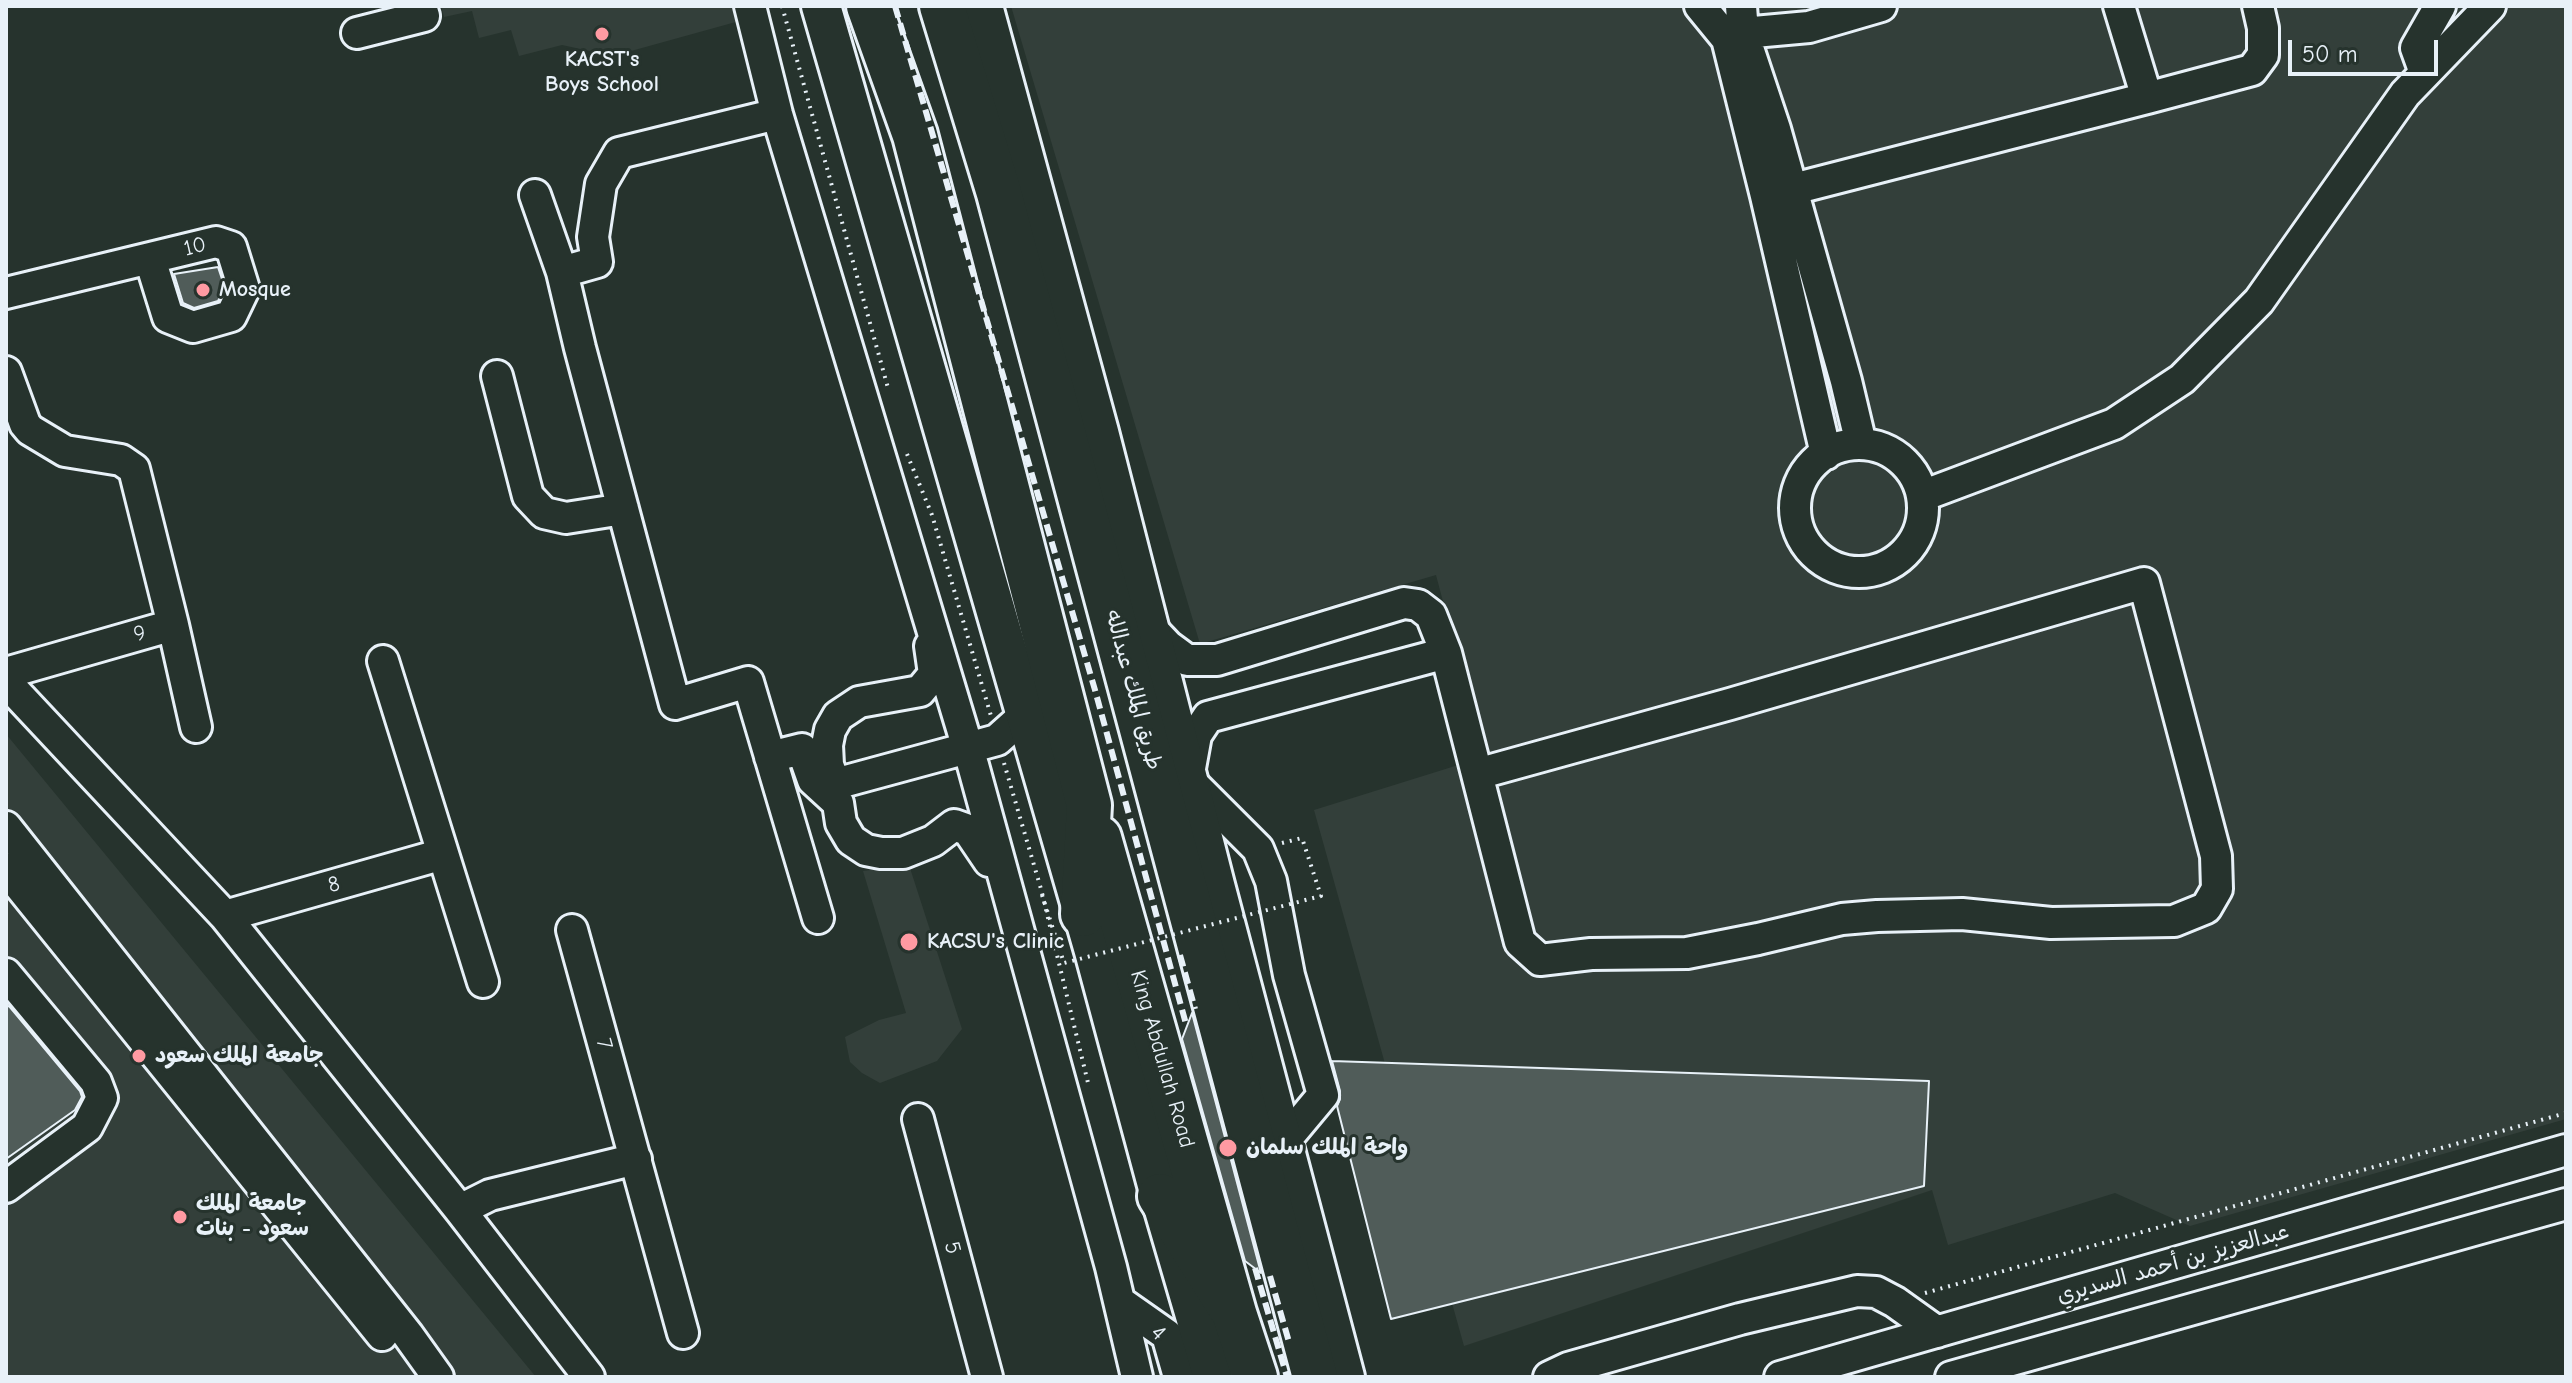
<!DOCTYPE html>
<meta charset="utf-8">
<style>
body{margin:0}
#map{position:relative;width:2572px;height:1383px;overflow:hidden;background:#26332d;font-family:"Comic Neue",sans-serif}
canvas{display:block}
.frame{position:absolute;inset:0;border:8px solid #e8f1f8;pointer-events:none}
.scale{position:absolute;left:2288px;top:40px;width:150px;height:36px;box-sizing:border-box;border:4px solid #e8f1f8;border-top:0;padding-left:10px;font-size:24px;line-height:28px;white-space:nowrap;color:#e8f1f8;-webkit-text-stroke:6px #26332d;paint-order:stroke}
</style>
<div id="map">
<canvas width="2572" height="1383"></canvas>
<div class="frame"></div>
<div class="scale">50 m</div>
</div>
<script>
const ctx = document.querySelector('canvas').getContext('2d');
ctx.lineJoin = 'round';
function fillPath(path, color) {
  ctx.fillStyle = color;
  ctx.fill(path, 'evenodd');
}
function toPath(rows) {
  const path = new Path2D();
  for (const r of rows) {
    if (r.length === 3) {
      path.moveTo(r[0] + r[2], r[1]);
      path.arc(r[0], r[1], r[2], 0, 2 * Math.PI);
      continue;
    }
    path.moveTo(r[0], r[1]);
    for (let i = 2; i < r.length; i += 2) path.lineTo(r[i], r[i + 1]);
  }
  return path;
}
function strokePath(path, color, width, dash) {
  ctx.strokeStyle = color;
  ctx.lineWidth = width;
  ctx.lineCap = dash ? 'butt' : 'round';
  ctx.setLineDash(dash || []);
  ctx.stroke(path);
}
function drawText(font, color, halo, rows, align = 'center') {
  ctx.font = font + ' "Comic Neue","Playpen Sans Arabic",sans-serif';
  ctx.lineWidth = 6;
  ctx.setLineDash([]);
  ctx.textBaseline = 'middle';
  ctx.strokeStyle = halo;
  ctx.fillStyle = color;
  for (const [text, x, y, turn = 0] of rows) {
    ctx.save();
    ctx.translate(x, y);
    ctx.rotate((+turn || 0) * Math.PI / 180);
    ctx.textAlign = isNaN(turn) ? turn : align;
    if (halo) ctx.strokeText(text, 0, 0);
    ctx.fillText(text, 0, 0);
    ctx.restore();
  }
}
fillPath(toPath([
 [441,6,739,6,743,20,613,56,562,45,519,56,511,30,479,38,472,11,444,17],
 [1011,6,2566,6,2566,1119,2190,1226,2115,1193,1948,1245,1932,1190,1464,1346,1314,810,1484,757,1436,575,1200,644],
 [6,734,536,1377,6,1377],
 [909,865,962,1029,937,1061,880,1083,862,1073,850,1062,845,1037,879,1020,906,1013,863,871]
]), '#333f3a');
const building = toPath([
 [218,267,225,288,218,301,194,308,183,303,174,274,218,267],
 [9,1006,80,1091,82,1097,75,1110,6,1159,6,1007,9,1006],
 [1192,1013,1261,1273,1245,1261,1182,1039,1192,1013],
 [1332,1061,1929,1081,1924,1186,1391,1319,1337,1106,1340,1099,1340,1091,1332,1061]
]);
fillPath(building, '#505c59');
strokePath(building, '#e8f1f8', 2);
const minor = toPath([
 [750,6,777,114,973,765,1111,1267,1137,1377],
 [1700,6,1727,39,1766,196,1826,454],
 [1741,6,1743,33,1775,129,1846,381,1861,444],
 [357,33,424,16,421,6],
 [1727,39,1743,33,1809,27,1881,6],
 [2425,73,2416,48,2440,6],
 [2147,98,2252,70,2263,55,2263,28,2258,6],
 [535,195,562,272,597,262,593,237,601,184,619,153,777,114],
 [1766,196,2147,98,2119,6],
 [562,272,580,348,675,704,748,682,818,918],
 [6,293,216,242,231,247,244,289,231,316,193,327,168,317,150,259],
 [6,372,25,424,30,430,65,451,121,460,134,469,173,625],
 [497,376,528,496,544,513,566,518,623,509],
 [1859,508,64],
 [1922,496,2114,424,2182,379,2259,301,2405,94,2490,6],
 [1148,625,1168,646,1187,660,1217,660,1404,603,1418,605,1431,615,1446,653,1477,774,1520,942,1540,960,1591,954,1687,953,1758,939,1842,919,1877,916,1962,914,2051,923,2174,921,2206,908,2217,889,2216,856,2144,583,1730,704,1477,774],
 [383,661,483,982],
 [6,673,173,625,196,727],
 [6,682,225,916,460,1210,589,1377],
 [770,757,802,749,813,780],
 [835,784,828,765,827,745,830,730,838,716,859,702,920,691,934,674,930,646],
 [6,827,408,1335,438,1377],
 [989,861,968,830,954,825,933,841,903,853,881,853,866,850,851,840,841,823,838,803,813,780,835,784,997,740,1026,714],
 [6,869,382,1335],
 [225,916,443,854],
 [572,930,683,1333],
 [6,974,96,1082,102,1098,87,1127,6,1187],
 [918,1119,987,1377],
 [1283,1143,1323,1095,1289,975,1271,881,1258,849,1188,779,1196,735,1208,717,1446,653],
 [460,1210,490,1195,636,1159],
 [1120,1302,1167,1335,1179,1377],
 [1549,1377,1568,1368,1740,1319,1857,1291,1876,1292,1895,1302,1937,1332],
 [1780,1377,2566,1150],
 [1951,1377,2566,1204]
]);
const major = toPath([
 [821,6,1094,951,1160,1196,1213,1377],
 [983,6,1099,432,1215,885,1345,1377]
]);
const highway = toPath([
 [869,6,915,135,1089,805,1083,914],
 [942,6,999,193,1315,1377],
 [1099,838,1234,1313],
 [1160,1196,1234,1313,1255,1377]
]);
strokePath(minor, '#e8f1f8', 36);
strokePath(major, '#e8f1f8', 44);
strokePath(highway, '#e8f1f8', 50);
strokePath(toPath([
 [782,6,888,388],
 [907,454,932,515,991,716],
 [1004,763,1041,889,1089,1087],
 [1282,843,1302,838],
 [1925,1293,2566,1113]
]), '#e8f1f8', 4, [2, 6]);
strokePath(minor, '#26332d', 30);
strokePath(major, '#26332d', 38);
strokePath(highway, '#26332d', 44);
strokePath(toPath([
 [895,6,1095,690,1186,1024],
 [1180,955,1195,1009],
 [1255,1268,1287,1377],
 [1270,1276,1289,1342]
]), '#e8f1f8', 6, [12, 6]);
strokePath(toPath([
 [1042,895,1064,963,1321,896,1302,838]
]), '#e8f1f8', 4, [2, 6]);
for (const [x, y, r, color] of [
 [602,34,8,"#ff9aa2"],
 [203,290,8,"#ff9aa2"],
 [909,942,10,"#ff9aa2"],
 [139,1056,8,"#ff9aa2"],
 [1228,1148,10,"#ff9aa2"],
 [180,1217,8,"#ff9aa2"]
]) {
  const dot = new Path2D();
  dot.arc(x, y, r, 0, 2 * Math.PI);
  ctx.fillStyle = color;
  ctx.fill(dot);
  strokePath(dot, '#26332d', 3);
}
drawText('bold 22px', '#e8f1f8', '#26332d', [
 ["KACST's",602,60,"center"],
 ["Boys School",602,85,"center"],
 ["Mosque",219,290],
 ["KACSU's Clinic",927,942],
 ["جامعة الملك سعود",155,1056],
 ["واحة الملك سلمان",1246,1148],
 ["جامعة الملك",196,1204],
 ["سعود - بنات",196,1229]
], 'left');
drawText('22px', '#e8f1f8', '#26332d', [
 ["10",195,247,-14],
 ["9",140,634,-16],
 ["طريق الملك عبدالله",1133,690,75],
 ["8",334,885,-16],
 ["7",604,1044,74],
 ["King Abdullah Road",1162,1059,74],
 ["5",952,1248,75],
 ["عبدالعزيز بن أحمد السديري",2173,1264,-16],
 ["4",1158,1333,45]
]);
</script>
